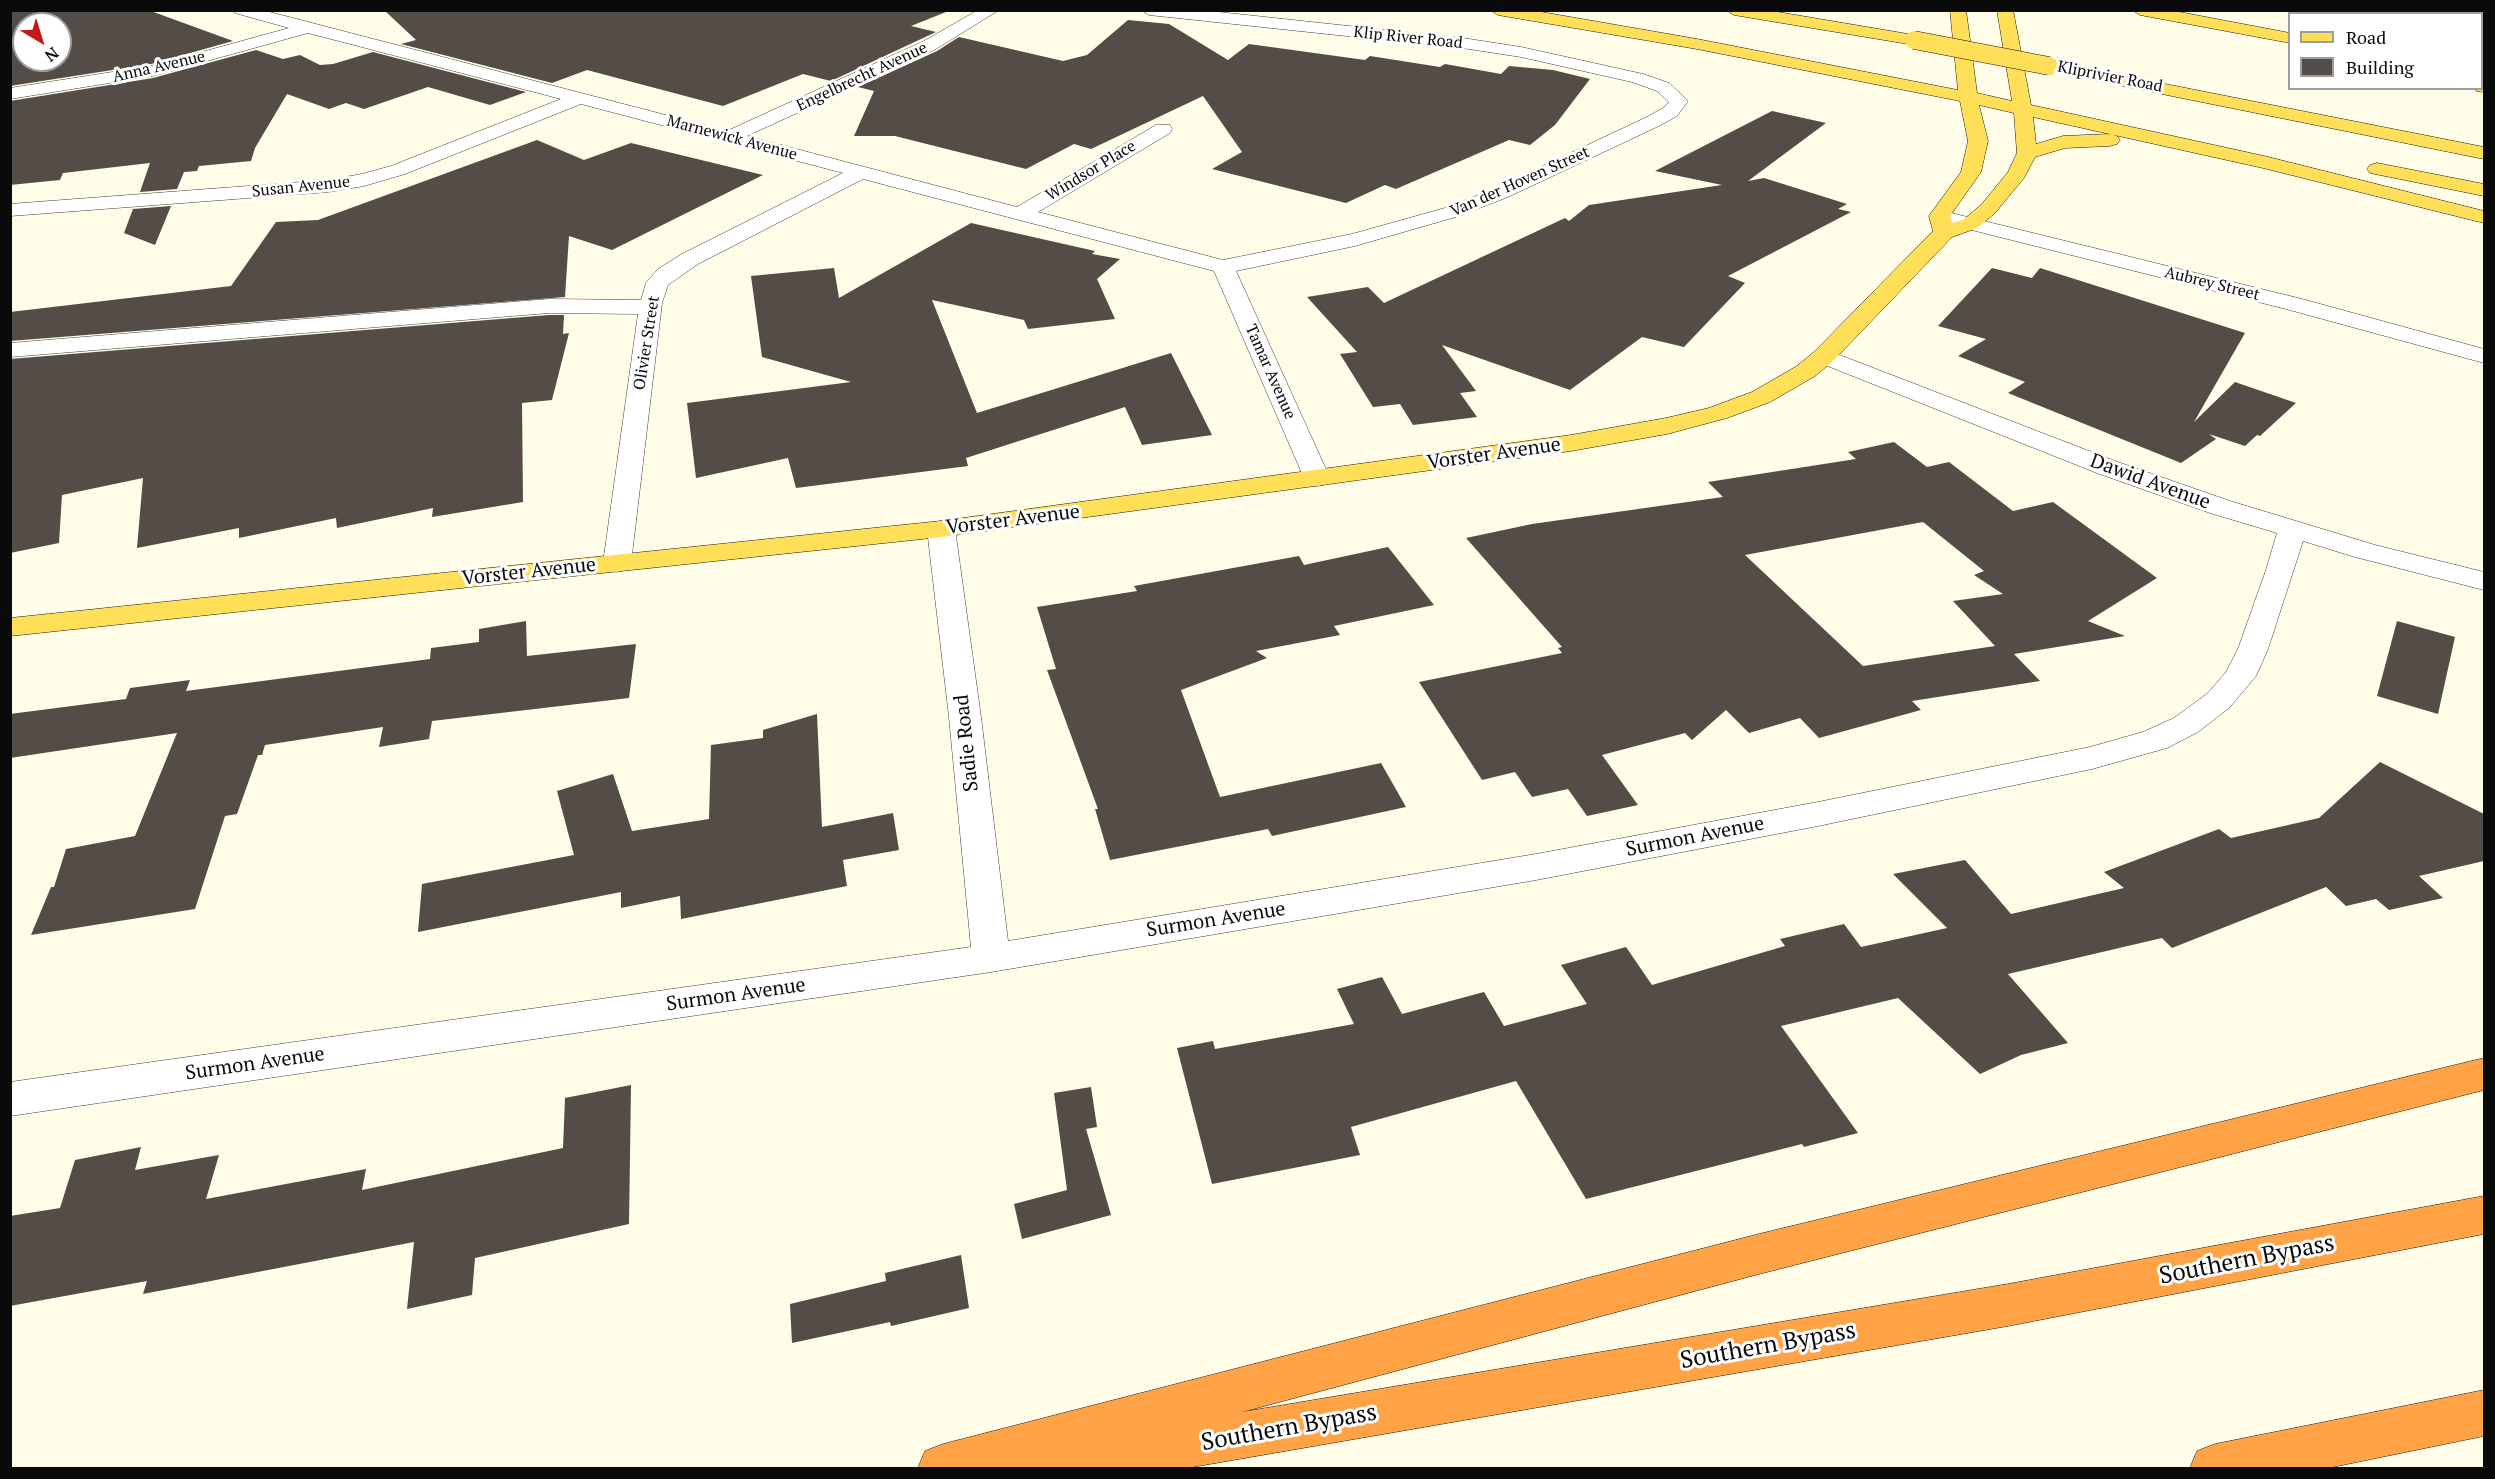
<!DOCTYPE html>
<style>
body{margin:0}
#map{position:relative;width:2495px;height:1479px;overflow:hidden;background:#fffce8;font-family:"PT Serif",serif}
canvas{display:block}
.frame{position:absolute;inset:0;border:12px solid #0a0a0a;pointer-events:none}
.legend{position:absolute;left:2288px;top:12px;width:195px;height:78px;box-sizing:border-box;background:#fff;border:2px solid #9d9d9d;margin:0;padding:8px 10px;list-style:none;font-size:18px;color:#0a0a0a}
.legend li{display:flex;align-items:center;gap:12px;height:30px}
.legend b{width:30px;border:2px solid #9d9d9d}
.north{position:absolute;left:12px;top:12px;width:60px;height:60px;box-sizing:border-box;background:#fff;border:2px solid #9d9d9d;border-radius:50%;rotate:142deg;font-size:16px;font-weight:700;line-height:24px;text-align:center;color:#0a0a0a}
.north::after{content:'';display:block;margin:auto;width:21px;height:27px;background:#c61717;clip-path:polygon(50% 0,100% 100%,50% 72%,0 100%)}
</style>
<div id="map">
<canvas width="2495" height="1479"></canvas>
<div class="frame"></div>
<ul class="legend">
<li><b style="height:8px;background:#ffde58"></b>Road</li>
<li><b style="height:16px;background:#544c46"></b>Building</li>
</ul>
<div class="north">N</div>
</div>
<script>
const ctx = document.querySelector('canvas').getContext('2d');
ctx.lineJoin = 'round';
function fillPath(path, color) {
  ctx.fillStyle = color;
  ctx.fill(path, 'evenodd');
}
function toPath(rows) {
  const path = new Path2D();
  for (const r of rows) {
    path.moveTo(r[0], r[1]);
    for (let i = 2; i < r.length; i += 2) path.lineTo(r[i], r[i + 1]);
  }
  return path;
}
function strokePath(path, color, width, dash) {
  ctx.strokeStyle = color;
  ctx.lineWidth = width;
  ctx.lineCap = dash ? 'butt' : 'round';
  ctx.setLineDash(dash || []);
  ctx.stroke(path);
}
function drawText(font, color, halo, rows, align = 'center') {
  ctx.font = font + ' "PT Serif",serif';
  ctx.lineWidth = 6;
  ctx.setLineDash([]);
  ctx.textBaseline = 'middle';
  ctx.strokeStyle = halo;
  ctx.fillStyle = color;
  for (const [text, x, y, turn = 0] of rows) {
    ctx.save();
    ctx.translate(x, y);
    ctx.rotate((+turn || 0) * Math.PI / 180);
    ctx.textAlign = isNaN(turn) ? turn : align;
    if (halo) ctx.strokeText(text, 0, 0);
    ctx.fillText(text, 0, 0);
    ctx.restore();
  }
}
fillPath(toPath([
 [10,10,148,10,233,41,151,64,10,86],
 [24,24,60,24,60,60,24,60],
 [384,10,946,10,946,12,911,26,936,32,831,81,803,74,723,106,587,70,552,83,401,44,416,40],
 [1128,20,1169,24,1228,60,1249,44,1365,60,1370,56,1440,67,1445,64,1501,74,1509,66,1553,70,1590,79,1555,125,1530,145,1509,140,1396,189,1385,185,1346,203,1212,169,1242,152,1203,96,1091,149,1074,144,1026,169,895,136,854,136,874,91,858,87,937,51,959,37,1063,61,1087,55],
 [256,50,283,59,300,55,320,65,333,64,373,52,526,92,490,105,428,87,364,109,346,103,329,109,287,94,255,148,251,161,199,166,197,171,184,172,177,189,140,192,150,163,63,173,60,180,10,185,10,101,153,78],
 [1772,111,1826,123,1748,181,1764,178,1847,204,1838,209,1851,212,1728,276,1745,283,1684,347,1642,337,1570,390,1442,345,1476,391,1460,393,1477,417,1413,425,1400,404,1373,407,1340,354,1357,352,1307,297,1368,287,1384,303,1565,218,1569,221,1589,205,1722,185,1655,171],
 [537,140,584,160,631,143,763,175,612,250,569,236,565,297,10,341,10,312,231,286,276,222,318,220],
 [171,206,155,245,124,233,133,209],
 [971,223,1095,251,1092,254,1120,259,1097,279,1115,319,1028,329,1024,320,932,300,977,413,1171,353,1212,435,1142,445,1125,407,966,458,968,466,796,488,788,458,696,478,687,403,851,382,762,357,751,276,834,268,839,298],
 [1992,268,2032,278,2040,268,2245,333,2194,422,2235,382,2296,403,2260,436,2257,435,2245,446,2209,434,2216,439,2181,463,2008,393,2025,382,1958,356,1986,339,1938,326],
 [549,315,564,315,563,334,569,333,552,400,522,403,523,502,432,517,433,508,337,528,336,518,239,538,239,528,137,548,143,478,62,495,59,543,10,553,10,359],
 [1894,442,1927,467,1949,462,2013,511,2053,502,2157,578,2088,621,2125,636,2014,654,2040,681,1912,701,1921,710,1819,738,1800,718,1749,733,1726,710,1692,740,1685,733,1602,755,1638,805,1587,816,1568,789,1532,797,1515,772,1482,780,1419,682,1562,653,1558,648,1562,647,1466,538,1532,524,1723,497,1708,482,1856,459,1848,452],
 [1923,522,1984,571,1974,575,2003,594,1953,601,1995,646,1863,666,1745,555],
 [1388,547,1434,605,1334,626,1340,635,1256,651,1267,658,1181,690,1220,797,1381,763,1406,807,1272,836,1268,829,1110,860,1095,809,1098,809,1047,670,1056,669,1037,607,1137,591,1134,586,1299,556,1304,565],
 [526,621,527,656,636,644,629,698,432,721,429,739,379,747,383,727,265,745,262,755,258,755,237,814,225,816,195,909,31,935,51,887,54,887,66,849,135,836,177,733,10,758,10,714,126,699,130,688,190,680,186,691,430,659,431,648,479,642,479,629],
 [2397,621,2455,637,2438,714,2377,696],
 [817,714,822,827,893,813,899,850,843,860,847,886,681,919,680,896,621,908,621,892,418,932,422,884,574,855,557,791,613,774,632,831,709,819,711,745,763,738,763,730],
 [2380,762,2484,814,2484,861,2419,876,2443,898,2389,910,2376,899,2346,906,2326,887,2172,948,2162,938,2008,974,2068,1043,2021,1055,1980,1074,1898,998,1781,1026,1858,1133,1804,1147,1802,1144,1586,1199,1516,1081,1351,1127,1360,1155,1212,1184,1177,1048,1213,1041,1215,1049,1354,1024,1337,989,1382,977,1402,1014,1484,992,1504,1026,1587,1004,1561,965,1626,947,1652,985,1785,946,1780,939,1844,924,1861,947,1947,928,1893,874,1965,860,2011,914,2124,888,2104,872,2219,829,2231,838,2319,818],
 [631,1085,629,1224,475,1258,472,1295,407,1309,414,1242,143,1294,147,1281,10,1306,10,1216,60,1208,75,1160,141,1147,135,1170,219,1155,206,1199,366,1169,362,1190,563,1148,565,1098],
 [1091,1087,1097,1127,1086,1129,1111,1215,1022,1239,1014,1204,1067,1190,1054,1093],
 [961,1255,969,1308,891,1326,890,1322,792,1343,790,1304,886,1281,885,1273]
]), '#544c46');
const minor = toPath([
 [233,10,262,10,727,131,924,41,978,10,999,10,936,49,747,136,1017,207,1156,125,1170,125,1172,129,1170,133,1038,212,1223,260,1352,234,1445,208,1494,189,1647,117,1663,108,1669,102,1657,91,1632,82,1521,57,1469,49,1149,15,1141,10,1200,10,1469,39,1521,47,1643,74,1669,83,1688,101,1677,116,1661,125,1508,197,1459,216,1355,246,1236,271,1330,478,1327,484,1317,486,1307,484,1304,478,1214,271,863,179,698,264,668,285,662,303,631,563,627,569,617,572,607,569,603,563,638,314,549,313,10,357,10,343,549,299,641,300,646,283,658,269,682,254,843,173,581,104,405,174,364,186,328,192,10,216,10,204,328,180,362,174,391,166,561,99,308,33,153,76,10,99,10,88,151,66,289,28,235,13,233,10],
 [2460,10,2484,10,2484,16,2482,14,2463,14,2460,10],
 [1939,210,2302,299,2484,349,2484,363,2286,309,1932,220,1929,216,1932,212,1939,210],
 [1824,349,2115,461,2230,501,2375,545,2484,572,2484,590,2355,557,2303,541,2268,649,2256,676,2230,707,2198,732,2167,748,2092,769,1818,826,1536,880,991,972,10,1116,10,1082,971,947,949,717,927,529,931,523,941,521,951,523,955,529,981,717,1008,941,1536,854,1818,802,2090,747,2143,732,2174,718,2208,693,2226,672,2238,649,2266,570,2277,533,2210,513,2097,473,1815,361,1812,356,1815,351,1824,349]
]);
const major = toPath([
 [1490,10,1530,10,1697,39,1958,90,1950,10,1966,10,1977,93,2012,101,1997,10,2013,10,2031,105,2264,156,2484,211,2484,223,2263,168,2033,117,2036,144,2063,136,2110,134,2117,136,2120,140,2117,144,2110,146,2065,148,2035,157,2024,178,1995,213,1977,228,1952,237,1833,361,1815,376,1770,402,1727,418,1667,434,1571,451,941,537,10,636,10,618,941,521,1571,435,1666,418,1709,408,1752,392,1797,366,1815,351,1933,231,1929,216,1961,172,1968,141,1960,101,1697,49,1498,15,1490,10],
 [1979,105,2014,113,2017,153,2008,172,1981,205,1963,220,1952,223,1950,216,1981,172,1988,141,1979,105],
 [1726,10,1766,10,1914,35,1920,36,1922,40,1920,44,1914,45,1734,15,1726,10],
 [2132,10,2169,10,2290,33,2290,43,2140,15,2132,10],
 [2049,61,2484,147,2484,159,2043,70,2040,66,2043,62,2049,61],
 [2482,82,2484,82,2484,92,2476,91,2474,88,2482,88,2482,82],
 [2377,163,2484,184,2484,196,2370,173,2367,169,2370,165,2377,163]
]);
const highway = toPath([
 [2484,1058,2484,1090,1759,1274,1242,1412,2008,1284,2484,1196,2484,1234,2008,1326,1187,1468,918,1468,925,1451,943,1444,1759,1234,2484,1058],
 [2484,1390,2484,1436,2328,1468,2190,1468,2197,1451,2215,1444,2484,1390]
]);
strokePath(minor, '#3d3d3d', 1);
strokePath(major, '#1b1b1b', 1);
strokePath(highway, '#1b1b1b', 1);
fillPath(minor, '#fff');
fillPath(major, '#ffde58');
fillPath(highway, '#ffa346');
const majorBridge = toPath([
 [1914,40,2049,66]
]);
strokePath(majorBridge, '#1b1b1b', 19, []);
strokePath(majorBridge, '#ffde58', 18);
drawText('16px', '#0a0a0a', '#fff', [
 ["Klip River Road",1408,38,6],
 ["Anna Avenue",159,67,-13],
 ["Engelbrecht Avenue",862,77,-25],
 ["Kliprivier Road",2110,77,11],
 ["Marnewick Avenue",732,138,15],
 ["Windsor Place",1091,171,-31],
 ["Van der Hoven Street",1520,182,-24],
 ["Susan Avenue",301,187,-6],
 ["Aubrey Street",2212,284,14],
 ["Olivier Street",647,343,-81],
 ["Tamar Avenue",1270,372,66]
]);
drawText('20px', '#0a0a0a', '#fff', [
 ["Vorster Avenue",1494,454,-8],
 ["Dawid Avenue",2150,482,20],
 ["Vorster Avenue",1013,520,-7],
 ["Vorster Avenue",529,572,-6],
 ["Sadie Road",967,743,-96],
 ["Surmon Avenue",1695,837,-11],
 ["Surmon Avenue",1216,920,-9],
 ["Surmon Avenue",736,995,-8],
 ["Surmon Avenue",255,1064,-8]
]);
drawText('24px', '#0a0a0a', '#fff', [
 ["Southern Bypass",2247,1260,-11],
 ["Southern Bypass",1768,1346,-10],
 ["Southern Bypass",1289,1428,-10]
]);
</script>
